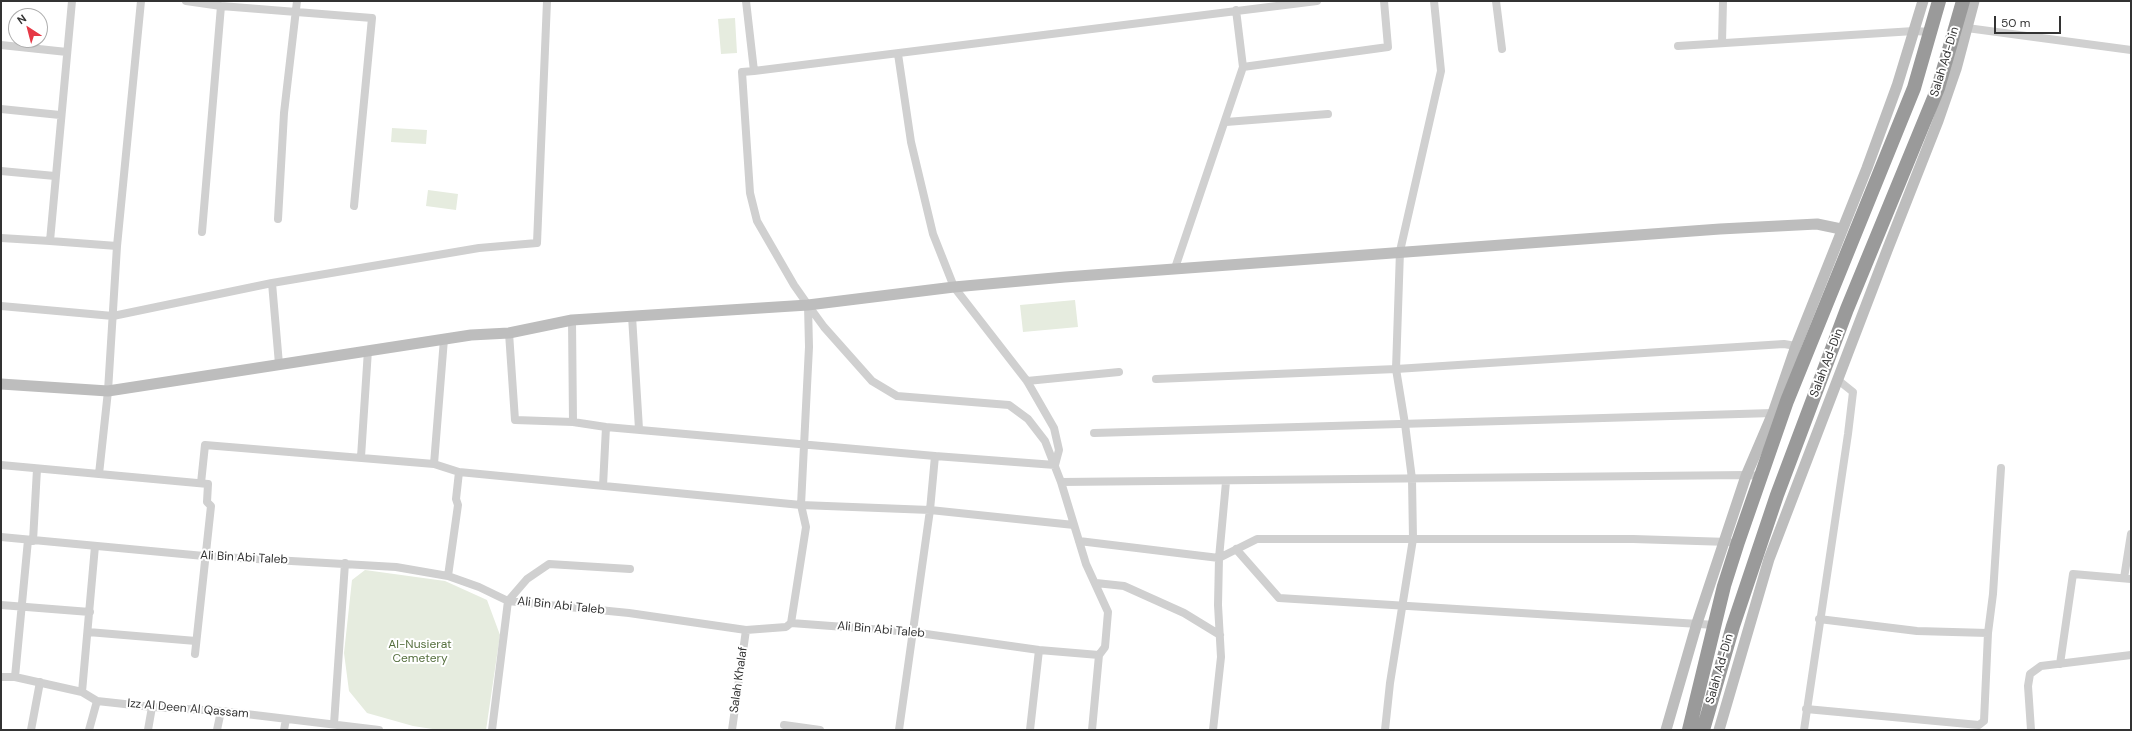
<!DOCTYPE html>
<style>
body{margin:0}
#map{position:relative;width:2132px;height:731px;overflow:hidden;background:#fff;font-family:"DM Sans",sans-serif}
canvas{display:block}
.frame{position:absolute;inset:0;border:2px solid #333;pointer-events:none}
.north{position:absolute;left:8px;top:8px;width:40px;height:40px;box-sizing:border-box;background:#fff;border:1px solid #adadad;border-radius:50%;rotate:324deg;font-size:11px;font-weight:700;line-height:16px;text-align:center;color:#333}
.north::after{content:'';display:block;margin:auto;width:14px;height:18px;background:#e63946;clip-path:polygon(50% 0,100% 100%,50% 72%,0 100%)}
.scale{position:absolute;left:1994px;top:16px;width:67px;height:18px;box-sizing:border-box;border:2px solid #333;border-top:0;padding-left:5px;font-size:12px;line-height:14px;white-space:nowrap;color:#333;-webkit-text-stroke:3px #fff;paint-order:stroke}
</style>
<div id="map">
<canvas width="2132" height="731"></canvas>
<div class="frame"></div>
<div class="north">N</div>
<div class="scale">50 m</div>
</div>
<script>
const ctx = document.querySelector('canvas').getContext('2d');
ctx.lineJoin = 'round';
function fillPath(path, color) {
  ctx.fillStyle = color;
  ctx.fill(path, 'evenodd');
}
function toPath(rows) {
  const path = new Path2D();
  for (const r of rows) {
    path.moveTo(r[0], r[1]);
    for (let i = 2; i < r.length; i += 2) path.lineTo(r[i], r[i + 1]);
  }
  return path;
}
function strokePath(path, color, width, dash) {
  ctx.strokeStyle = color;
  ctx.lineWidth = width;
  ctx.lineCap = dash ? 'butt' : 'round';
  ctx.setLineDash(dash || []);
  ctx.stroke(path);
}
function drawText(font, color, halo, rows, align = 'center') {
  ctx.font = font + ' "DM Sans",sans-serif';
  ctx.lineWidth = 4;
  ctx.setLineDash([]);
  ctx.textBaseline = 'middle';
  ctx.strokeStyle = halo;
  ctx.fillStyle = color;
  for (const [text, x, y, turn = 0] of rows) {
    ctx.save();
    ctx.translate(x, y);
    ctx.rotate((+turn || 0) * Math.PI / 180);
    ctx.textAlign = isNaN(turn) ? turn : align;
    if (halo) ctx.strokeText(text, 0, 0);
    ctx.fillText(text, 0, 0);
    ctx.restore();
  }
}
fillPath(toPath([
 [735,18,737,53,721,54,718,19],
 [392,128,427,130,426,144,391,142],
 [428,190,458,194,456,210,426,206],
 [1075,300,1078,327,1023,332,1020,305],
 [365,570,445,581,487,600,500,635,486,730,439,730,413,726,367,713,349,691,344,653,352,580]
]), '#e6ecdf');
strokePath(toPath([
 [186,1,221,6,372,18,354,206],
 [746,1,754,71,742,72,750,193,757,221,794,285,808,305,809,347,801,505,806,527,791,623],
 [1496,1,1502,49],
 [1967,28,2131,50],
 [1722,43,1723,1],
 [1,45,67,52],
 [1678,46,1914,31,1931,32],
 [898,54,911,142,933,234,954,287,1027,381,1054,428,1059,450,1055,465],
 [1243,67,1388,47,1384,1],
 [754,71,1317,1],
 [1,109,60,115],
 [1226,122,1328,114],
 [1,171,55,176],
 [278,219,284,113,297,1],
 [202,232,221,6],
 [1,238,50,241,72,1],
 [50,241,117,246],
 [1175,268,1243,67,1236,10],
 [272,283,279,364],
 [808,305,824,327,872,381,897,396,1009,405,1028,419,1045,441,1061,482,1086,564,1108,612,1105,647,1099,655,1092,730],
 [1,306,113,316,272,283,479,248,537,243,547,1],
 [632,316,639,429],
 [572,320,573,422],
 [509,333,515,420,573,422,606,427,935,456,1055,465],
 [1156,379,1396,369,1784,344,1796,346],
 [1027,381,1119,372],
 [1094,433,1773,413],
 [361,457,368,350],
 [434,464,444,339],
 [1,465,208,484,207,502,211,506,195,654],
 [99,474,108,391,117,246,141,1],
 [1061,482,1746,475,1761,476],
 [201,483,205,445,434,464,459,472,801,505,930,510,1074,525],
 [603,486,606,427],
 [1,537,204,556,396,567,448,576,479,587,508,601,629,613,746,630,786,627,791,623,912,632,1039,650,1099,655],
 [33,541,37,469],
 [1079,541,1219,558,1257,539,1633,539,1729,542],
 [1236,549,1279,598,1715,625],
 [448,576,458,505,456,499,459,472],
 [2124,578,2131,534],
 [1096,583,1124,586,1184,613,1220,635],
 [1,605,90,612],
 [1819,619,1917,631,1988,633],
 [88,632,196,641],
 [2060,664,2073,574,2131,579],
 [1,677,15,677,82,692,97,701,152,707,221,711,379,730],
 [15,677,28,540],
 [82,692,95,546],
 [1806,709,1979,725,1984,721,1988,633,1993,594,2001,468],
 [334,724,345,563],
 [784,725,820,730],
 [31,730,40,682],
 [89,730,97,701],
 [148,730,152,707],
 [217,730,221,711],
 [284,730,286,719],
 [492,730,508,601,527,579,549,564,630,569],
 [732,730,746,630],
 [899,730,930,510,935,456],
 [1030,730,1039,650],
 [1213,730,1221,657,1218,605,1219,558,1226,482],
 [1385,730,1390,683,1413,539,1412,479,1405,424,1396,369,1400,251,1441,71,1434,1],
 [1804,730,1848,434,1853,392,1838,380],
 [2031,730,2028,686,2030,674,2041,666,2131,655]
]), '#d0d0d0', 8);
strokePath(toPath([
 [1,384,108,391,471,335,509,333,572,320,808,305,954,287,1065,277,1720,229,1817,224,1841,229],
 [1666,730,1697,623,1746,476,1773,413,1796,346,1867,168,1897,86,1923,1],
 [1719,730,1769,559,1888,248,1938,121,1956,69,1974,1]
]), '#bdbdbd', 11);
strokePath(toPath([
 [1689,730,1724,586,1738,542,1787,401,1914,88,1939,1],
 [1703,730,1733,626,1777,495,1847,309,1938,88,1963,1]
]), '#9a9a9a', 14);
drawText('12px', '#333', '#fff', [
 ["Salah Ad-Din",1945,62,-73],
 ["Salah Ad-Din",1827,363,-69],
 ["Ali Bin Abi Taleb",244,558,3],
 ["Ali Bin Abi Taleb",561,606,6],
 ["Ali Bin Abi Taleb",881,630,5],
 ["Salah Ad-Din",1720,669,-74],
 ["Salah Khalaf",739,680,-82],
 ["Izz Al Deen Al Qassam",188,709,5]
]);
drawText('12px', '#56703f', '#fff', [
 ["Al-Nusierat",420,645],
 ["Cemetery",420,659]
]);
</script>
